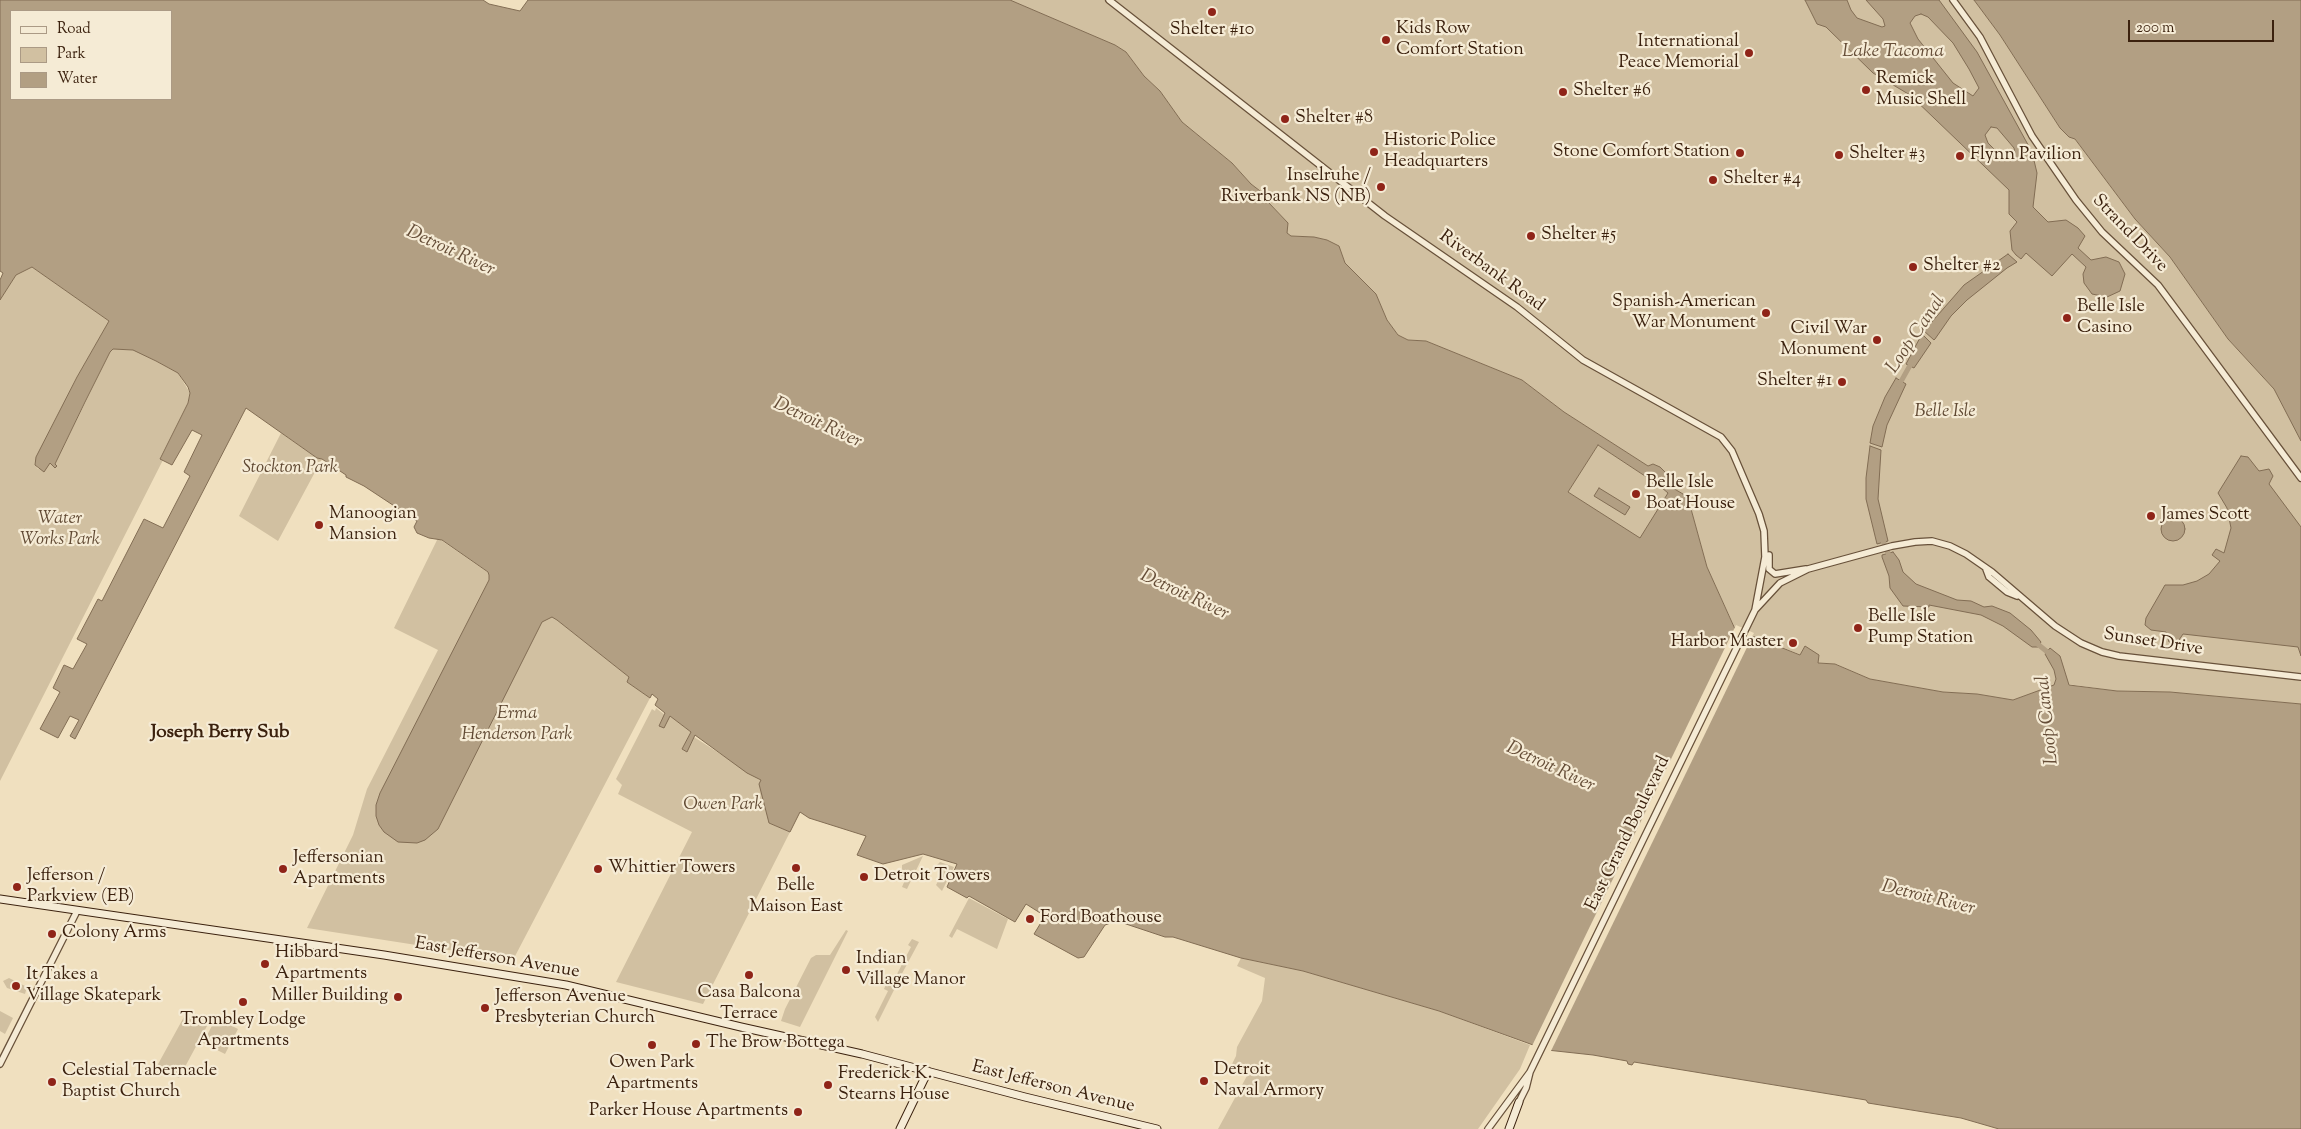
<!DOCTYPE html>
<style>
body{margin:0}
#map{position:relative;width:2301px;height:1129px;overflow:hidden;background:#f0e0bf;font-family:"Sorts Mill Goudy",serif}
canvas{display:block}
.legend{position:absolute;left:10px;top:10px;width:162px;height:90px;box-sizing:border-box;background:#f5ebd5;border:1px solid #ab9a85;margin:0;padding:6px 9px;list-style:none;font-size:15px;color:#3b210e}
.legend li{display:flex;align-items:center;gap:10px;height:25px}
.legend b{width:25px;border:1px solid #ab9a85}
.scale{position:absolute;left:2128px;top:20px;width:146px;height:22px;box-sizing:border-box;border:2px solid #3b210e;border-top:0;padding-left:6px;font-size:15px;line-height:18px;white-space:nowrap;color:#3b210e;-webkit-text-stroke:4px #f5ebd5;paint-order:stroke}
</style>
<div id="map">
<canvas width="2301" height="1129"></canvas>
<ul class="legend">
<li><b style="height:6px;background:#f5ebd5"></b>Road</li>
<li><b style="height:14px;background:#d1c0a1"></b>Park</li>
<li><b style="height:14px;background:#b29f83"></b>Water</li>
</ul>
<div class="scale">200 m</div>
</div>
<script>
const ctx = document.querySelector('canvas').getContext('2d');
ctx.lineJoin = 'round';
function fillPath(path, color) {
  ctx.fillStyle = color;
  ctx.fill(path, 'evenodd');
}
function toPath(rows) {
  const path = new Path2D();
  for (const r of rows) {
    if (r.length === 3) {
      path.moveTo(r[0] + r[2], r[1]);
      path.arc(r[0], r[1], r[2], 0, 2 * Math.PI);
      continue;
    }
    path.moveTo(r[0], r[1]);
    for (let i = 2; i < r.length; i += 2) path.lineTo(r[i], r[i + 1]);
  }
  return path;
}
function strokePath(path, color, width, dash) {
  ctx.strokeStyle = color;
  ctx.lineWidth = width;
  ctx.lineCap = dash ? 'butt' : 'round';
  ctx.setLineDash(dash || []);
  ctx.stroke(path);
}
function drawText(font, color, halo, rows, align = 'center') {
  ctx.font = font + ' "Sorts Mill Goudy",serif';
  ctx.lineWidth = 4.5;
  ctx.setLineDash([]);
  ctx.textBaseline = 'middle';
  ctx.strokeStyle = halo;
  ctx.fillStyle = color;
  for (const [text, x, y, turn = 0] of rows) {
    ctx.save();
    ctx.translate(x, y);
    ctx.rotate((+turn || 0) * Math.PI / 180);
    ctx.textAlign = isNaN(turn) ? turn : align;
    if (halo) ctx.strokeText(text, 0, 0);
    ctx.fillText(text, 0, 0);
    ctx.restore();
  }
}
fillPath(toPath([
 [1010,0,1974,0,2000,35,2060,128,2075,139,2135,219,2170,257,2228,339,2274,389,2294,426,2301,441,2301,704,2170,692,2117,691,2060,683,2013,700,1977,694,1943,692,1870,679,1836,664,1818,663,1817,659,1805,647,1801,655,1735,628,1707,567,1691,509,1683,494,1671,487,1670,477,1660,468,1653,464,1648,466,1564,412,1522,380,1426,341,1408,340,1398,335,1387,320,1376,294,1345,263,1339,246,1327,240,1314,237,1291,236,1286,233,1287,222,1269,203,1264,194,1251,184,1232,163,1182,122,1160,91,1144,76,1126,52,1115,45],
 [32,267,109,321,77,377,37,457,35,465,38,469,50,463,55,464,110,352,113,349,134,350,156,361,178,373,190,393,188,403,160,458,163,460,0,781,0,300,16,275],
 [281,433,317,458,322,459,278,541,239,516],
 [1598,445,1648,478,1651,476,1656,479,1656,483,1669,493,1640,539,1568,492],
 [438,538,557,620,629,677,627,682,650,698,513,960,307,928,353,835,367,789,438,650,394,628],
 [656,708,665,715,659,726,670,716,691,732,682,749,687,752,694,737,761,780,769,823,790,832,703,1004,616,982,692,832,618,794,622,785,616,779,652,709,655,711],
 [923,856,907,889,902,887,905,880,896,876,902,869,902,865],
 [940,862,954,867,942,891,936,885,941,876,942,868,937,865],
 [969,898,1008,919,997,949,957,929,952,938,949,936],
 [846,930,848,931,800,1027,781,1021,785,1009,811,958,816,955,830,955],
 [912,939,919,942,898,981,897,974,911,947,908,945],
 [1241,958,1303,971,1439,1011,1530,1045,1520,1069,1478,1129,1218,1129,1248,1074,1232,1064,1236,1056,1237,1047,1262,1001,1265,978,1237,966],
 [9,978,27,987,25,994,7,988,3,981],
 [887,982,896,986,878,1022,875,1017,888,991,884,989],
 [0,1011,13,1018,5,1034,0,1031],
 [185,1015,207,1026,179,1078,157,1066],
 [216,1018,238,1029,225,1054,203,1043]
]), '#d1c0a1');
const water = toPath([
 [0,0,483,0,489,4,520,11,528,0,1010,0,1115,45,1126,52,1144,76,1160,91,1182,122,1232,163,1251,184,1264,194,1269,203,1288,223,1287,233,1291,236,1314,237,1327,240,1339,246,1345,263,1376,294,1387,320,1398,335,1408,340,1426,341,1522,380,1564,412,1648,466,1653,464,1660,467,1670,477,1671,487,1683,494,1691,509,1707,567,1735,629,1800,655,1805,646,1819,655,1818,663,1835,664,1870,679,1943,692,1977,694,2013,700,2054,685,2056,679,2054,670,2045,654,2050,648,2060,656,2069,685,2117,691,2170,692,2301,704,2301,1129,1999,1129,1961,1118,1868,1103,1866,1100,1634,1062,1632,1065,1628,1064,1627,1061,1593,1055,1547,1050,1439,1011,1303,971,1241,958,1173,937,1165,937,1117,921,1105,925,1084,957,1078,958,1034,934,1045,916,1026,904,1015,922,969,896,967,898,947,887,957,864,923,854,883,864,857,855,866,836,809,818,800,812,790,832,769,823,759,784,761,780,747,773,695,735,687,752,682,749,691,732,670,716,664,728,659,726,665,713,655,705,658,699,652,694,650,698,627,682,629,677,557,620,552,617,542,622,438,829,425,840,417,843,398,842,384,832,379,825,376,816,376,805,380,793,489,580,489,575,488,572,442,540,429,538,417,533,414,527,417,521,364,486,346,477,346,475,322,459,317,458,246,408,75,739,70,736,79,720,70,716,58,738,40,729,60,692,53,688,64,665,73,669,87,644,77,639,98,599,102,601,144,519,163,528,190,476,184,472,202,435,192,430,172,465,160,459,188,403,190,393,188,387,178,373,156,361,133,350,113,349,110,352,85,402,55,464,57,466,55,468,50,463,44,472,35,465,36,457,77,377,109,321,32,267,16,275,0,300,0,280,3,273,0,271,0,0],
 [11,11,171,11,171,99,11,99,11,11],
 [1598,445,1648,478,1651,477,1655,479,1655,482,1668,493,1640,538,1568,492,1598,445],
 [1805,0,1847,0,1851,10,1857,18,1882,27,1885,26,1883,19,1866,0,1939,0,1977,52,2032,152,2037,173,2033,207,2048,222,2066,220,2078,228,2085,236,2078,248,2091,260,2106,257,2119,262,2125,274,2120,291,2107,297,2092,294,2084,283,2083,274,2086,267,2072,254,2052,276,2026,253,2021,259,2016,255,2012,250,2010,231,2017,222,2009,214,2009,190,1910,95,1873,73,1826,27,1817,24,1805,0],
 [1921,14,1928,17,1953,43,1969,69,1979,88,1973,96,1953,83,1918,39,1910,23,1915,16,1921,14],
 [1991,127,1997,128,2014,148,2015,153,2012,157,1996,151,1988,143,1985,135,1991,127],
 [1974,0,2301,0,2301,441,2274,389,2228,339,2170,257,2135,219,2075,139,2069,137,2060,128,2000,35,1974,0],
 [2008,254,2017,262,2007,268,1967,300,1951,316,1935,339,1934,340,1924,331,1964,285,2008,254],
 [1922,334,1931,343,1914,368,1906,364,1922,334],
 [1896,378,1906,384,1887,425,1882,447,1870,443,1873,426,1885,397,1896,378],
 [1870,446,1881,450,1878,499,1888,541,1877,544,1866,499,1866,478,1870,446],
 [2241,456,2248,457,2259,471,2269,469,2273,476,2269,484,2301,527,2301,656,2298,647,2183,634,2177,643,2169,642,2166,632,2151,630,2145,625,2146,618,2165,585,2183,585,2197,581,2209,574,2220,561,2212,555,2216,549,2224,553,2231,528,2227,508,2218,493,2241,456],
 [1599,488,1630,507,1625,515,1594,496,1599,488],
 [2173,529,12],
 [1893,552,1899,560,1903,572,1916,584,1957,600,1971,601,1984,607,1992,606,2010,613,2031,630,2041,642,2038,647,2032,647,2003,626,1981,615,1929,605,1929,607,1903,606,1890,588,1889,576,1882,557,1882,555,1893,552]
]);
fillPath(water, '#b29f83');
strokePath(water, '#826d54', 1);
fillPath(toPath([
 [1736,625,1754,633,1550,1053,1531,1048]
]), '#f0e0bf');
strokePath(toPath([
 [1899,385,1913,360],
 [1881,536,1890,558],
 [2034,641,2051,655]
]), '#b29f83', 5);
const tertiary = toPath([
 [1109,0,1385,216,1517,307,1583,360,1721,437,1732,451,1759,514,1764,531,1765,557,1755,610,1530,1072,1526,1088,1517,1106],
 [1953,0,1980,37,2032,136,2076,200,2102,232,2158,285,2301,478],
 [1769,555,1769,569,1775,574,1806,569],
 [1986,569,1989,577,2007,592,2017,596],
 [1755,610,1780,583,1808,569,1892,546,1915,542,1932,541,1950,546,1966,554,1992,572,2055,626,2081,643,2102,652,2119,656,2301,677],
 [0,1064,77,911],
 [1488,1129,1530,1072]
]);
const secondary = toPath([
 [0,899,384,955,566,985,741,1027,862,1054,1025,1097,1157,1129],
 [900,1129,928,1071],
 [1509,1129,1519,1102]
]);
strokePath(tertiary, '#68513a', 8);
strokePath(secondary, '#3b210e', 9);
strokePath(tertiary, '#f5ebd5', 5.5);
strokePath(secondary, '#f5ebd5', 7);
for (const [x, y, r, color] of [
 [1212,12,5,"#8f2418"],
 [1386,40,5,"#8f2418"],
 [1749,53,5,"#8f2418"],
 [1866,90,5,"#8f2418"],
 [1563,92,5,"#8f2418"],
 [1285,119,5,"#8f2418"],
 [1374,152,5,"#8f2418"],
 [1740,153,5,"#8f2418"],
 [1839,155,5,"#8f2418"],
 [1960,156,5,"#8f2418"],
 [1713,180,5,"#8f2418"],
 [1381,187,5,"#8f2418"],
 [1531,236,5,"#8f2418"],
 [1913,267,5,"#8f2418"],
 [1766,313,5,"#8f2418"],
 [2067,318,5,"#8f2418"],
 [1877,340,5,"#8f2418"],
 [1842,382,5,"#8f2418"],
 [1636,494,5,"#8f2418"],
 [2151,516,5,"#8f2418"],
 [319,525,5,"#8f2418"],
 [1858,628,5,"#8f2418"],
 [1793,643,5,"#8f2418"],
 [796,868,5,"#8f2418"],
 [283,869,5,"#8f2418"],
 [598,869,5,"#8f2418"],
 [864,877,5,"#8f2418"],
 [17,887,5,"#8f2418"],
 [1030,919,5,"#8f2418"],
 [52,934,5,"#8f2418"],
 [265,964,5,"#8f2418"],
 [846,970,5,"#8f2418"],
 [749,975,5,"#8f2418"],
 [16,986,5,"#8f2418"],
 [398,997,5,"#8f2418"],
 [243,1002,5,"#8f2418"],
 [485,1008,5,"#8f2418"],
 [696,1044,5,"#8f2418"],
 [652,1045,5,"#8f2418"],
 [1204,1081,5,"#8f2418"],
 [52,1082,5,"#8f2418"],
 [828,1085,5,"#8f2418"],
 [798,1112,5,"#8f2418"]
]) {
  const dot = new Path2D();
  dot.arc(x, y, r, 0, 2 * Math.PI);
  ctx.fillStyle = color;
  ctx.fill(dot);
  strokePath(dot, '#f5ebd5', 2);
}
drawText('18px', '#3b210e', '#f5ebd5', [
 ["Kids Row",1396,30],
 ["Comfort Station",1396,51],
 ["Shelter #10",1212,31,"center"],
 ["International",1739,43,"right"],
 ["Peace Memorial",1739,64,"right"],
 ["Remick",1876,80],
 ["Music Shell",1876,101],
 ["Shelter #6",1573,92],
 ["Shelter #8",1295,119],
 ["Historic Police",1384,142],
 ["Headquarters",1384,163],
 ["Stone Comfort Station",1730,153,"right"],
 ["Shelter #3",1849,155],
 ["Flynn Pavilion",1970,156],
 ["Inselruhe /",1371,177,"right"],
 ["Riverbank NS (NB)",1371,198,"right"],
 ["Shelter #4",1723,180],
 ["Shelter #5",1541,236],
 ["Shelter #2",1923,267],
 ["Spanish-American",1756,303,"right"],
 ["War Monument",1756,324,"right"],
 ["Belle Isle",2077,308],
 ["Casino",2077,329],
 ["Civil War",1867,330,"right"],
 ["Monument",1867,351,"right"],
 ["Shelter #1",1832,382,"right"],
 ["Belle Isle",1646,484],
 ["Boat House",1646,505],
 ["Manoogian",329,515],
 ["Mansion",329,536],
 ["James Scott",2161,516],
 ["Belle Isle",1868,618],
 ["Pump Station",1868,639],
 ["Harbor Master",1783,643,"right"],
 ["Jeffersonian",293,859],
 ["Apartments",293,880],
 ["Whittier Towers",608,869],
 ["Jefferson /",27,877],
 ["Parkview (EB)",27,898],
 ["Detroit Towers",874,877],
 ["Belle",796,887,"center"],
 ["Maison East",796,908,"center"],
 ["Ford Boathouse",1040,919],
 ["Colony Arms",62,934],
 ["Hibbard",275,954],
 ["Apartments",275,975],
 ["Indian",856,960],
 ["Village Manor",856,981],
 ["It Takes a",26,976],
 ["Village Skatepark",26,997],
 ["Casa Balcona",749,994,"center"],
 ["Terrace",749,1015,"center"],
 ["Miller Building",388,997,"right"],
 ["Jefferson Avenue",495,998],
 ["Presbyterian Church",495,1019],
 ["Trombley Lodge",243,1021,"center"],
 ["Apartments",243,1042,"center"],
 ["The Brow Bottega",706,1044],
 ["Owen Park",652,1064,"center"],
 ["Apartments",652,1085,"center"],
 ["Detroit",1214,1071],
 ["Naval Armory",1214,1092],
 ["Celestial Tabernacle",62,1072],
 ["Baptist Church",62,1093],
 ["Frederick K.",838,1075],
 ["Stearns House",838,1096],
 ["Parker House Apartments",788,1112,"right"]
], 'left');
drawText('18px', '#3b210e', '#f5ebd5', [
 ["Strand Drive",2129,234,46],
 ["Riverbank Road",1491,272,36],
 ["Sunset Drive",2153,643,9],
 ["East Grand Boulevard",1629,834,-64],
 ["East Jefferson Avenue",497,959,10],
 ["East Jefferson Avenue",1053,1088,14]
]);
drawText('italic 18px', '#604933', '#f5ebd5', [
 ["Belle Isle",1945,413],
 ["Stockton Park",290,469],
 ["Water",60,520],
 ["Works Park",60,541],
 ["Erma",517,715],
 ["Henderson Park",517,736],
 ["Owen Park",723,806]
]);
drawText('italic 19px', '#654d37', '#f5ebd5', [
 ["Lake Tacoma",1893,53],
 ["Detroit River",450,252,25],
 ["Loop Canal",1917,335,-56],
 ["Detroit River",817,424,25],
 ["Detroit River",1184,596,25],
 ["Loop Canal",2049,720,-96],
 ["Detroit River",1550,768,25],
 ["Detroit River",1928,899,14]
]);
drawText('bold 19px', '#3b210e', '#f5ebd5', [
 ["Joseph Berry Sub",220,734]
]);
</script>
